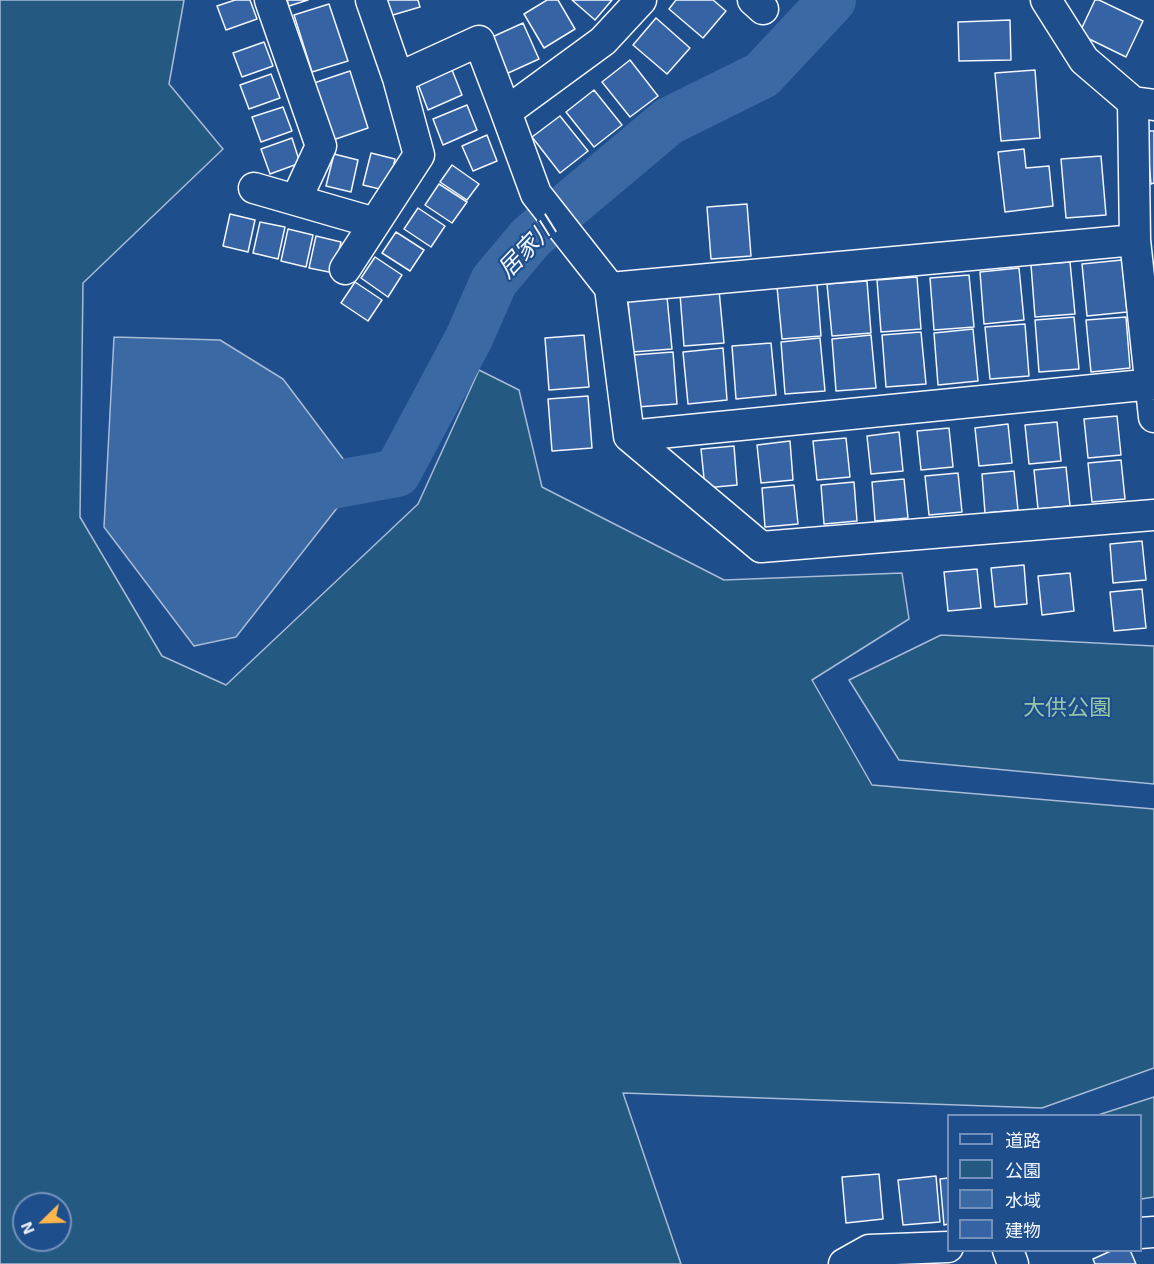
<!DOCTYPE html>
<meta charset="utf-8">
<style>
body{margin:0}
#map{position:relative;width:1154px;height:1264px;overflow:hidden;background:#1f4e8c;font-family:"Exo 2","Noto Sans JP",sans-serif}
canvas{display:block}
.legend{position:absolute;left:947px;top:1114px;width:195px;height:138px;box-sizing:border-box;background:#1f4e8c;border:2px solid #7391ba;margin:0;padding:8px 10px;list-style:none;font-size:18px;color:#f2f6ff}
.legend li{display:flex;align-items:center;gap:12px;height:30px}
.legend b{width:30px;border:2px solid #7391ba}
.north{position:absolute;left:12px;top:1192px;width:60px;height:60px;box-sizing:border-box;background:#1f4e8c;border:2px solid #7391ba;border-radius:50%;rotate:247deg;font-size:16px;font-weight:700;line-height:24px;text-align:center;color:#f2f6ff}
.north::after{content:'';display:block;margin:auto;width:21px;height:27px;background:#ffb74d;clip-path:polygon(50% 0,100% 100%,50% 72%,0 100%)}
</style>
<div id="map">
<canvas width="1154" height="1264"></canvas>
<ul class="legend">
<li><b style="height:8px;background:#1f4e8c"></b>道路</li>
<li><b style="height:16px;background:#245a82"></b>公園</li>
<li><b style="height:16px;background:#3b69a3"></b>水域</li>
<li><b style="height:16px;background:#3563a3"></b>建物</li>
</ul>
<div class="north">N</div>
</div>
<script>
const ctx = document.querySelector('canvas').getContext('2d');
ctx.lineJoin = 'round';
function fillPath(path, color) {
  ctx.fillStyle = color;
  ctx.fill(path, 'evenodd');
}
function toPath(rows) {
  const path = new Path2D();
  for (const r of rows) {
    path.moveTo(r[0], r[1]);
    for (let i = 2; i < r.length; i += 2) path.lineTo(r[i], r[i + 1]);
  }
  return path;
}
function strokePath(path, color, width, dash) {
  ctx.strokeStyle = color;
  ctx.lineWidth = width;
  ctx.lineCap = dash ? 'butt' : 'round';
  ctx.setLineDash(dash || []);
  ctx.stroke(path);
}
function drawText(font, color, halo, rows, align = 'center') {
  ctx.font = font + ' "Exo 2","Noto Sans JP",sans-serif';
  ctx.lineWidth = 4.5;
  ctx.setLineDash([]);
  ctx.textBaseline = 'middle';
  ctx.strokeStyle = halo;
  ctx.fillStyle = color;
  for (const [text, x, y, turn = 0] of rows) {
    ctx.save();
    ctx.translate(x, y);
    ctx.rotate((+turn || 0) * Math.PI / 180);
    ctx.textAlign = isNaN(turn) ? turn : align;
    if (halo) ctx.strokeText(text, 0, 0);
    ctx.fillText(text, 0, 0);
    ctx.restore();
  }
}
const green = toPath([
 [0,0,184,0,169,84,223,149,83,283,80,517,162,656,226,685,418,504,479,370,519,390,542,487,724,580,902,573,909,619,812,680,872,785,1154,809,1154,1068,1042,1108,623,1093,681,1264,0,1264,0,0],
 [24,1204,60,1204,60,1240,24,1240,24,1204],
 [941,635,1154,646,1154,784,899,760,849,680,941,635],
 [1154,1097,1154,1197,1141,1199,1140,1116,1098,1115,1154,1097]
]);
fillPath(green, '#245a82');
strokePath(green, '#a8bbd7', 1.5);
const water = toPath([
 [114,337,220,340,283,379,359,480,236,637,194,646,104,527,114,337]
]);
fillPath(water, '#3b69a3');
strokePath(water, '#a8bbd7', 1.5);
strokePath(toPath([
 [295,492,397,473,469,338,494,281,531,237,669,121,762,75,832,0]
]), '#3b69a3', 48);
const building = toPath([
 [235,0,250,0,257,19,226,30,217,6,235,0],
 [287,0,308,0,289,6,287,0],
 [381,0,418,0,420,7,386,17,381,0],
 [547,0,558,0,575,29,544,48,524,14,547,0],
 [572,0,612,0,595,20,572,0],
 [676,0,713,0,726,11,703,38,669,9,676,0],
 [1095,0,1099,0,1143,21,1126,57,1079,34,1095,0],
 [329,4,348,61,312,72,294,15,329,4],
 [656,18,690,48,667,74,633,45,656,18],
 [1010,20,1011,60,959,61,958,22,1010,20],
 [523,23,539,59,506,74,490,38,523,23],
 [264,42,273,66,242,77,233,53,264,42],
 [630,60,658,96,630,117,602,82,630,60],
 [452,70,462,95,428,110,418,84,452,70],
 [1035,70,1040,138,1001,141,995,73,1035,70],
 [350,71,368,128,333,140,314,83,350,71],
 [271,74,280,98,249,109,240,85,271,74],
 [594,90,622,125,594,147,566,112,594,90],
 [467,105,477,130,443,145,433,119,467,105],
 [283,107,292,131,261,142,252,117,283,107],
 [560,116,588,151,560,173,532,137,560,116],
 [1146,131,1154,131,1154,183,1151,184,1146,131],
 [487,135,497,161,473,171,462,146,487,135],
 [292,138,300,163,270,174,261,149,292,138],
 [1024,149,1026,168,1049,166,1053,206,1005,212,998,152,1024,149],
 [371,153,395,159,388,191,363,185,371,153],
 [334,154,358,160,351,192,326,186,334,154],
 [1101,156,1106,215,1066,218,1061,159,1101,156],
 [452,165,479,184,467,200,440,182,452,165],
 [439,184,467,202,452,223,425,205,439,184],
 [747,204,751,256,711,259,707,207,747,204],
 [418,208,445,226,431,247,404,229,418,208],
 [230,214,255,220,248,252,223,246,230,214],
 [260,222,285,227,278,259,253,253,260,222],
 [288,229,313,235,306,267,281,261,288,229],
 [396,232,424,250,410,271,382,253,396,232],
 [316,236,341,242,334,273,309,268,316,236],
 [375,257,402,275,388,297,361,278,375,257],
 [1122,260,1127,312,1087,316,1082,264,1122,260],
 [1070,262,1075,314,1035,317,1031,265,1070,262],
 [1019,268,1024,320,984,324,980,272,1019,268],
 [969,275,974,327,934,330,930,278,969,275],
 [917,277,921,329,881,332,877,280,917,277],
 [867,281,871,333,832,336,827,284,867,281],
 [355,282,382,300,368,321,341,303,355,282],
 [817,284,821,336,782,339,777,287,817,284],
 [719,290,724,343,684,346,680,294,719,290],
 [667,297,672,349,632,352,628,300,667,297],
 [1074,317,1079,369,1039,372,1035,320,1074,317],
 [1126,317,1130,368,1091,372,1086,320,1126,317],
 [1025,324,1029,376,990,379,985,327,1025,324],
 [973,329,978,381,938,385,934,333,973,329],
 [921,332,926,384,886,387,882,335,921,332],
 [584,335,589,387,549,390,545,338,584,335],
 [871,335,876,388,836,391,832,339,871,335],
 [820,338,825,391,785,394,781,342,820,338],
 [771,343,776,395,736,399,732,346,771,343],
 [723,348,727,400,688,404,683,352,723,348],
 [673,352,677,404,637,407,633,355,673,352],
 [588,396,592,448,552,451,548,399,588,396],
 [1117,416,1121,455,1088,458,1084,419,1117,416],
 [1057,422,1061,461,1029,464,1025,425,1057,422],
 [1008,424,1012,463,979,466,975,428,1008,424],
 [949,428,953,467,921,470,917,431,949,428],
 [899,432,903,471,871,474,867,436,899,432],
 [846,438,850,477,817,480,813,441,846,438],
 [790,441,793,480,761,483,757,445,790,441],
 [734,446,737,485,705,488,701,449,734,446],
 [1121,460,1125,499,1092,502,1088,463,1121,460],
 [1066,467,1070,506,1038,509,1034,470,1066,467],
 [1014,471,1018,510,985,513,982,474,1014,471],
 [958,473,962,512,929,515,925,476,958,473],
 [904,479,908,518,875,521,872,482,904,479],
 [854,482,857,521,824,524,821,485,854,482],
 [794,485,798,524,765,527,762,488,794,485],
 [1142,541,1146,580,1113,583,1110,544,1142,541],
 [1024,565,1027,604,995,607,991,568,1024,565],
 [977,569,981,608,948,611,944,572,977,569],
 [1070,573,1074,611,1042,615,1038,576,1070,573],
 [1142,589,1146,628,1114,631,1110,592,1142,589],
 [879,1174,883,1219,846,1223,842,1177,879,1174],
 [936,1176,940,1222,903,1225,898,1180,936,1176],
 [948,1178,948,1224,944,1225,940,1179,948,1178],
 [1113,1250,1130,1250,1136,1264,1095,1264,1093,1259,1113,1250]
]);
fillPath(building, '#3563a3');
strokePath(building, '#f2f6ff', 1.5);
const minor = toPath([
 [270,0,321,146,296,200],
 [371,0,398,78],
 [641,0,603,41,506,112,536,194,610,288,629,436,761,547,1154,515],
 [753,0,763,9],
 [1046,0,1084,60,1133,102,1154,105],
 [1133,102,1135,240,1154,417],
 [254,188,375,223],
 [345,269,419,155,398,78,479,41,506,112],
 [610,288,1135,240],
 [629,436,1154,384],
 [1140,1233,1154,1232],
 [1008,1250,1013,1264],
 [844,1264,869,1250,948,1247]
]);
strokePath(minor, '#f2f6ff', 33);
strokePath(minor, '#1f4e8c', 30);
drawText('22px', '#97c8a6', '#1f4e8c', [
 ["大供公園",1067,708]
]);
drawText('italic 24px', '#f2f6ff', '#1f4e8c', [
 ["居家川",527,248,-46]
]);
</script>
